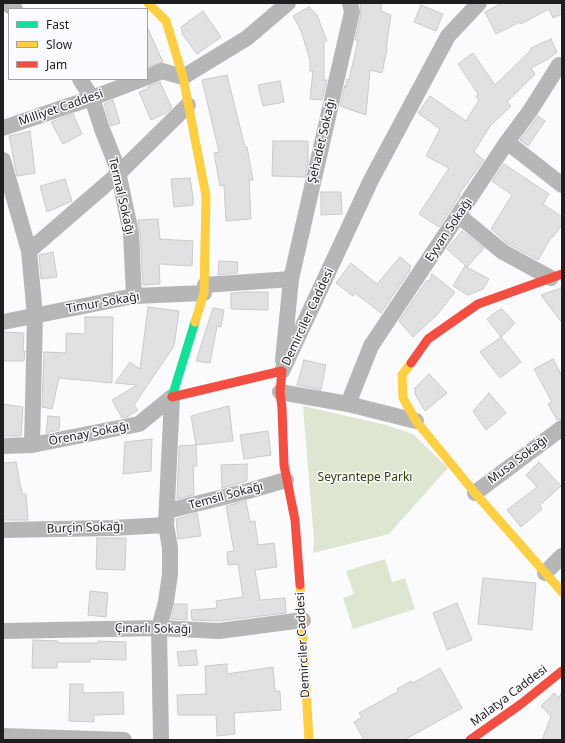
<!DOCTYPE html>
<meta charset="utf-8">
<style>
body{margin:0}
#map{position:relative;width:565px;height:743px;overflow:hidden;background:#fbfbfe;font-family:"Noto Sans",sans-serif}
canvas{display:block}
.frame{position:absolute;inset:0;border:4px solid #1e1e20;pointer-events:none}
.legend{position:absolute;left:8px;top:8px;width:140px;height:72px;box-sizing:border-box;background:#fafaff;border:1px solid #a2a2a6;margin:0;padding:5px 7px;list-style:none;font-size:12px;color:#1e1e20}
.legend li{display:flex;align-items:center;gap:8px;height:20px}
.legend b{width:20px;border:1px solid #a2a2a6}
</style>
<div id="map">
<canvas width="565" height="743"></canvas>
<div class="frame"></div>
<ul class="legend">
<li><b style="height:5px;background:#16e098"></b>Fast</li>
<li><b style="height:5px;background:#ffcf43"></b>Slow</li>
<li><b style="height:5px;background:#f24e42"></b>Jam</li>
</ul>
</div>
<script>
const ctx = document.querySelector('canvas').getContext('2d');
ctx.lineJoin = 'round';
function fillPath(path, color) {
  ctx.fillStyle = color;
  ctx.fill(path, 'evenodd');
}
function toPath(rows) {
  const path = new Path2D();
  for (const r of rows) {
    path.moveTo(r[0], r[1]);
    for (let i = 2; i < r.length; i += 2) path.lineTo(r[i], r[i + 1]);
  }
  return path;
}
function strokePath(path, color, width, dash) {
  ctx.strokeStyle = color;
  ctx.lineWidth = width;
  ctx.lineCap = dash ? 'butt' : 'round';
  ctx.setLineDash(dash || []);
  ctx.stroke(path);
}
function drawText(font, color, halo, rows, align = 'center') {
  ctx.font = font + ' "Noto Sans",sans-serif';
  ctx.lineWidth = 3;
  ctx.setLineDash([]);
  ctx.textBaseline = 'middle';
  ctx.strokeStyle = halo;
  ctx.fillStyle = color;
  for (const [text, x, y, turn = 0] of rows) {
    ctx.save();
    ctx.translate(x, y);
    ctx.rotate((+turn || 0) * Math.PI / 180);
    ctx.textAlign = isNaN(turn) ? turn : align;
    if (halo) ctx.strokeText(text, 0, 0);
    ctx.fillText(text, 0, 0);
    ctx.restore();
  }
}
fillPath(toPath([
 [303,406,386,425,413,434,448,468,389,534,313,553,314,540],
 [385,559,392,582,405,578,415,609,353,629,343,598,354,594,346,571]
]), '#dee5d1');
const building = toPath([
 [360,3,381,3,381,11,391,15,386,49,387,49,382,73,370,70,366,115,340,106,345,85,346,88,347,79,349,80,358,40,355,40,361,14,360,3],
 [502,3,562,3,562,14,553,18,549,9,521,24,520,22,496,34,485,12,502,3],
 [421,5,443,14,436,31,414,22,421,5],
 [309,7,317,15,327,41,324,42,324,80,327,80,322,100,310,99,313,71,310,71,310,60,301,31,293,16,309,7],
 [203,11,221,37,197,54,183,35,181,27,203,11],
 [147,27,163,62,147,67,147,27],
 [551,39,557,52,550,58,531,68,535,74,507,102,511,106,490,126,474,152,484,160,459,194,460,195,439,227,419,214,449,168,426,156,440,129,418,113,430,96,466,121,479,100,476,97,478,94,458,64,473,53,495,85,531,50,531,48,551,39],
 [227,75,245,147,247,147,253,180,249,180,251,219,226,221,224,185,220,186,214,153,219,152,202,80,227,75],
 [280,81,284,102,263,106,258,85,280,81],
 [160,82,172,108,166,113,151,120,139,92,147,89,148,86,160,82],
 [113,100,120,123,111,126,104,104,113,100],
 [73,114,82,134,63,144,51,122,73,114],
 [538,116,545,121,528,146,520,140,538,116],
 [30,131,35,173,17,176,9,136,30,131],
 [273,141,308,141,308,164,305,177,272,176,273,141],
 [504,164,549,194,543,204,562,217,562,225,553,237,552,236,538,260,508,244,491,229,512,195,492,181,504,164],
 [190,178,193,197,193,205,174,207,171,179,190,178],
 [65,179,72,201,47,212,40,186,65,179],
 [321,192,341,192,342,214,321,215,321,192],
 [158,219,160,239,193,241,192,266,159,264,160,284,143,285,140,233,138,220,158,219],
 [462,231,484,248,467,267,447,249,462,231],
 [53,252,57,277,41,279,39,255,53,252],
 [400,257,411,266,409,269,410,270,381,313,355,293,353,296,336,283,351,263,377,284,400,257],
 [219,261,238,262,237,273,218,275,219,261],
 [465,266,489,279,483,289,468,295,453,286,465,266],
 [432,274,455,292,437,315,413,337,399,321,427,280,429,282,432,274],
 [561,288,562,288,562,323,541,295,561,288],
 [247,292,268,292,268,310,231,309,231,293,247,292],
 [148,307,179,311,174,346,134,405,138,410,127,417,122,418,112,400,137,385,115,383,130,362,140,369,148,307],
 [213,308,224,310,221,327,217,326,210,363,196,361,213,308],
 [502,309,515,323,501,337,487,319,497,311,502,309],
 [85,317,113,317,112,383,59,378,52,409,42,407,44,352,66,353,66,333,85,334,85,317],
 [3,332,24,333,23,351,25,351,24,361,3,361,3,332],
 [501,337,521,362,500,378,480,352,501,337],
 [553,359,562,376,562,419,557,420,548,404,552,402,534,369,553,359],
 [304,360,326,365,321,390,297,385,304,360],
 [429,374,447,393,425,411,415,394,415,388,429,374],
 [489,393,506,413,486,430,473,411,489,393],
 [3,404,23,407,21,436,3,436,3,404],
 [229,406,233,441,196,445,191,416,229,406],
 [48,416,60,417,59,430,46,433,48,416],
 [268,431,271,455,244,459,240,435,268,431],
 [152,439,151,471,123,474,125,442,152,439],
 [196,445,197,466,193,466,194,495,177,499,179,446,196,445],
 [16,462,22,494,26,494,28,520,3,520,3,463,16,462],
 [539,462,561,486,540,505,542,509,521,527,507,510,537,487,526,475,539,462],
 [247,464,247,481,222,488,221,465,247,464],
 [246,501,250,522,255,521,258,545,274,543,277,567,255,570,260,600,285,598,286,613,219,621,192,620,191,610,217,608,216,601,243,597,238,564,228,565,227,552,234,551,226,506,246,501],
 [197,513,201,536,178,539,176,519,197,513],
 [97,538,126,538,125,570,96,569,97,538],
 [483,578,536,583,532,630,478,624,483,578],
 [90,591,108,593,106,617,88,615,90,591],
 [457,603,472,640,447,650,433,613,457,603],
 [175,604,187,604,187,620,171,619,175,604],
 [33,640,58,641,58,643,98,643,98,641,126,642,126,660,90,659,90,662,57,662,57,668,32,668,33,640],
 [196,650,198,665,179,666,177,652,196,650],
 [227,664,227,674,273,667,275,691,280,691,281,710,234,713,235,734,217,736,216,715,178,715,177,695,206,694,205,666,227,664],
 [440,668,462,708,404,740,364,740,354,722,362,717,359,713,399,691,397,689,411,681,413,683,440,668],
 [70,684,83,684,83,693,123,692,124,714,94,715,94,722,69,721,70,684],
 [562,691,562,740,542,740,551,716,541,706,554,693,559,698,562,691]
]);
fillPath(building, '#e1e1e3');
strokePath(building, '#cacacc', 1);
strokePath(toPath([
 [6,3,15,9],
 [147,77,162,71,183,77,247,38,288,3],
 [80,79,92,98,102,129,117,167,131,233,134,296],
 [3,128,92,98,142,79],
 [507,142,562,185],
 [3,160,29,251],
 [458,215,503,252,551,278],
 [205,285,291,279],
 [3,322,134,296,204,293],
 [283,360,291,279,352,12,350,3],
 [282,371,371,180,448,36,479,3],
 [280,392,348,404,416,421],
 [348,404,371,346,507,142,530,111,559,65,562,67],
 [32,445,35,316,29,251,118,174,188,105],
 [3,446,32,445,139,424,172,397],
 [475,493,562,428],
 [167,511,248,491,286,480],
 [3,530,112,528,166,525],
 [545,573,562,556],
 [3,631,159,628,219,631,303,620],
 [3,736,124,740],
 [161,740,159,628,166,602,170,574,170,548,166,525,172,397]
]), '#b6b6b7', 16);
strokePath(toPath([
 [172,397,195,322]
]), '#16e098', 9);
strokePath(toPath([
 [148,3,166,21,183,77,206,196,204,293,195,322],
 [411,363,402,375,403,398,416,421,475,493,562,592],
 [300,585,309,740]
]), '#ffcf43', 9);
strokePath(toPath([
 [411,363,428,339,478,304,562,274],
 [172,397,282,371,280,392,282,408,284,465,295,520,300,585],
 [470,740,521,704,562,671]
]), '#f24e42', 9);
drawText('12px', '#1e1e20', '#fafaff', [
 ["Milliyet Caddesi",61,108,-19],
 ["Şehadet Sokağı",322,141,-77],
 ["Termal Sokağı",121,196,77],
 ["Eyvan Sokağı",449,230,-56],
 ["Timur Sokağı",103,303,-10],
 ["Demirciler Caddesi",308,317,-65],
 ["Örenay Sokağı",89,434,-11],
 ["Musa Sokağı",518,460,-37],
 ["Temsil Sokağı",226,496,-15],
 ["Burçin Sokağı",85,528,-2],
 ["Çınarlı Sokağı",153,629,1],
 ["Demirciler Caddesi",303,645,-93],
 ["Malatya Caddesi",509,696,-37]
]);
drawText('12px', '#324100', '#fafaff', [
 ["Seyrantepe Parkı",365,478]
]);
</script>
